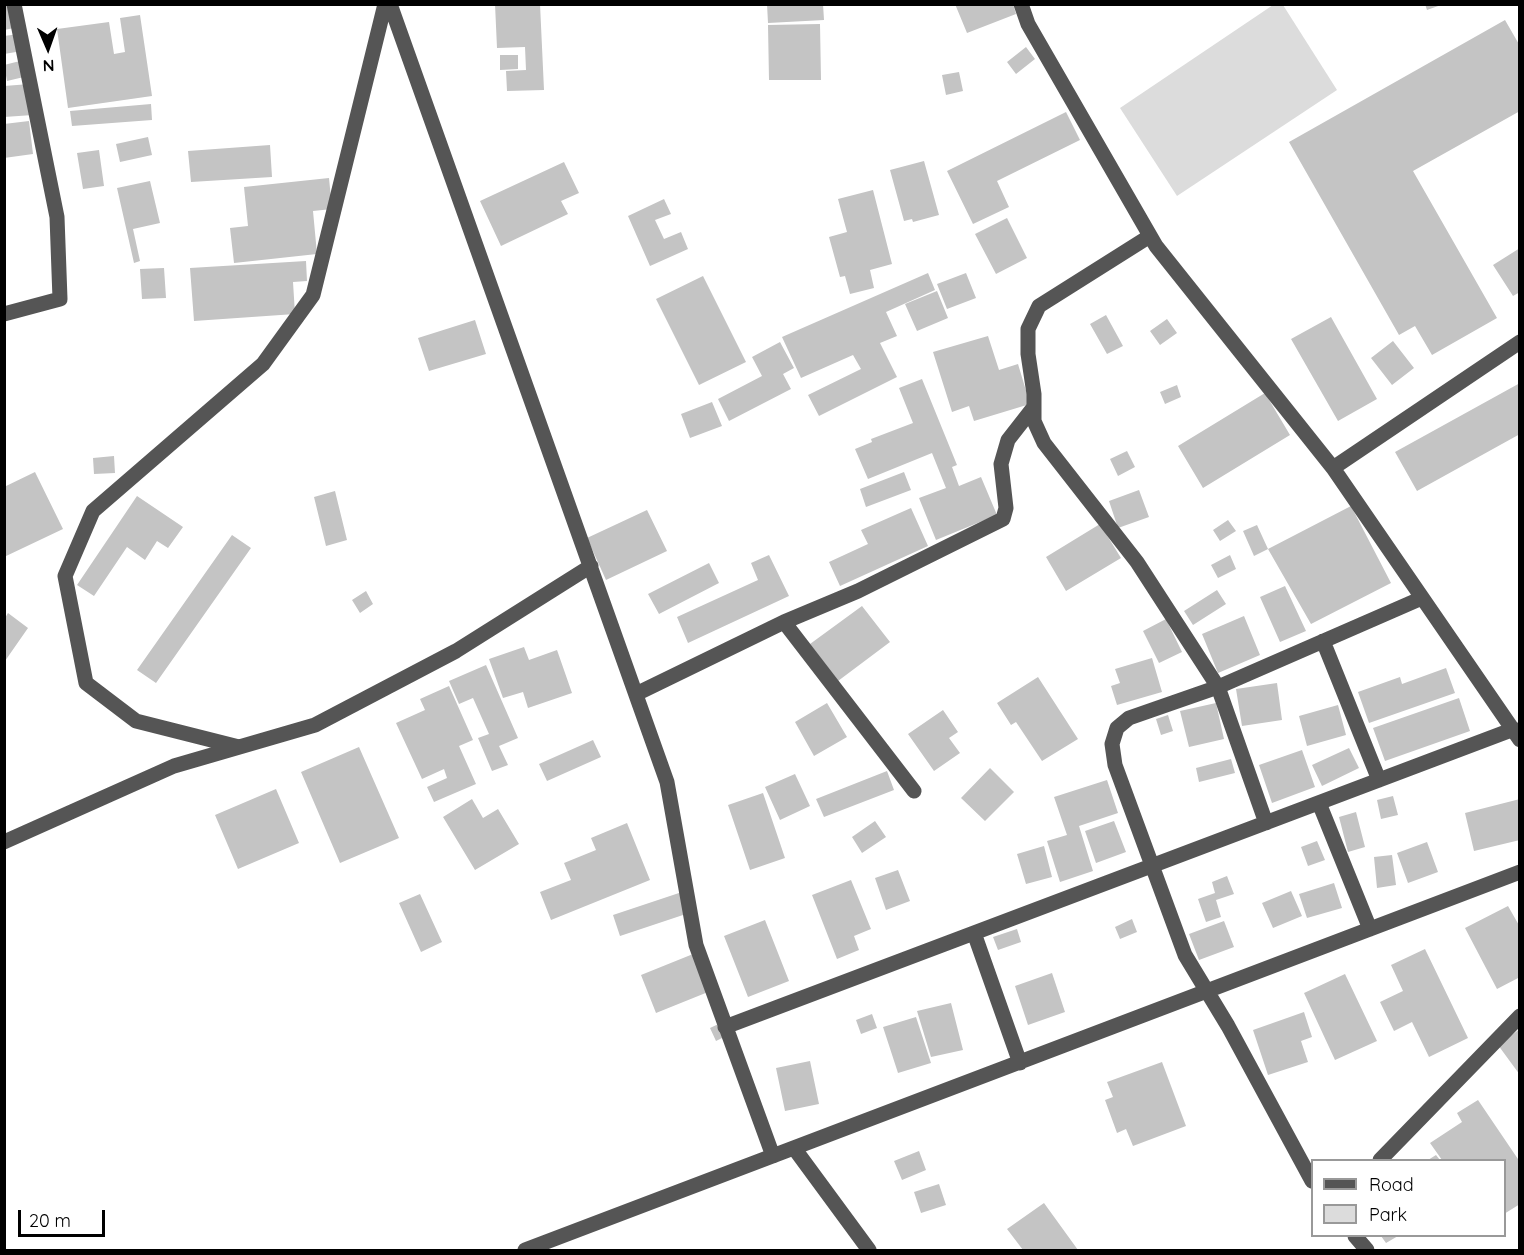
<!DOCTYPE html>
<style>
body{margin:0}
#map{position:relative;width:1524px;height:1255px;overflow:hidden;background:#fff;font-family:Quicksand,sans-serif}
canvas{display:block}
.frame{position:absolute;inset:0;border:6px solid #000;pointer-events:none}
.legend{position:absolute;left:1311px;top:1159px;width:195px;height:78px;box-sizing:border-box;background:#fff;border:2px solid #999;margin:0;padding:8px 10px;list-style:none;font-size:18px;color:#000}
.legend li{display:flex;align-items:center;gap:12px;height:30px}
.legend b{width:30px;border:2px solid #999}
.north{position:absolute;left:18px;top:18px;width:60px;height:60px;-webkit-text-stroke:4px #fff;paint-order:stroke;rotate:178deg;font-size:16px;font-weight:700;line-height:24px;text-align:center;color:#000}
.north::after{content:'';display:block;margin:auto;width:21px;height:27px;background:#000;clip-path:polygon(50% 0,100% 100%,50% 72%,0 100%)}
.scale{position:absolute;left:18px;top:1210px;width:87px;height:27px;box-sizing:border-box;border:3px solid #000;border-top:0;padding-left:8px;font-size:18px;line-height:21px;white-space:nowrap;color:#000;-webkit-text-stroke:4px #fff;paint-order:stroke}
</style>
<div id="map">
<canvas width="1524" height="1255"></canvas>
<div class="frame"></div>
<ul class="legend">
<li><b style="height:8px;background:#555"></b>Road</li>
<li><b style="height:16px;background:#dcdcdc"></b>Park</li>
</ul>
<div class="north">N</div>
<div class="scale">20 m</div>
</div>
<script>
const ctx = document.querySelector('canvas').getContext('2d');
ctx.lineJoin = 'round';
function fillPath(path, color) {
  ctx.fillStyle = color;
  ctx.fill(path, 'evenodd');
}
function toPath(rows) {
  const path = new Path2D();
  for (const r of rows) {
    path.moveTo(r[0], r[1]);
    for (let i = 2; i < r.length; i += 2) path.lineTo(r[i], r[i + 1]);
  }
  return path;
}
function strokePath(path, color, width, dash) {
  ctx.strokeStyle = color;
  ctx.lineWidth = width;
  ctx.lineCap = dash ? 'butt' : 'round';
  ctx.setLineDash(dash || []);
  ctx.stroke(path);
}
fillPath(toPath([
 [1273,5,1283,5,1337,90,1177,196,1120,108]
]), '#dcdcdc');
fillPath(toPath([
 [11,4,19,27,4,30,4,6],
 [495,4,540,4,544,90,507,91,506,71,526,70,525,47,497,48],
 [767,4,823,4,824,20,768,23],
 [955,4,1013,4,1016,14,967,33],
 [1425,4,1441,4,1441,5,1427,10],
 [140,15,152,96,68,108,57,29,109,22,114,54,125,52,120,18],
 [1505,20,1520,46,1520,111,1413,171,1497,318,1432,355,1415,326,1399,335,1289,142],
 [820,24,821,80,769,80,768,25],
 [19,34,22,51,4,54,4,36],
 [1026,47,1035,59,1016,74,1007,62],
 [500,55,518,55,518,69,500,70],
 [24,60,28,76,7,81,4,65],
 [959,72,963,91,946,95,942,75],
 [30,84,33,115,4,117,4,86],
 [151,104,152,120,72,126,70,111],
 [1066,112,1080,140,997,181,1009,207,973,224,947,171],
 [29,121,33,154,4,158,4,124],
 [148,137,152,155,120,162,116,144],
 [270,145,272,177,191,182,188,151],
 [99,150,104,186,83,189,77,153],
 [924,161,939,215,913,222,912,219,904,221,890,170],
 [564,162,579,193,561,201,568,214,501,246,480,201],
 [329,178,332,209,313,211,317,254,234,263,230,228,248,226,244,187],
 [150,181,160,223,133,229,140,261,134,263,117,188],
 [873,190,892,264,870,270,874,288,850,294,845,276,840,277,829,237,847,232,838,199],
 [664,199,671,214,655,220,664,239,681,232,688,249,650,266,628,216],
 [1007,218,1027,258,996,274,975,234],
 [1520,248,1520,292,1513,296,1493,265],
 [306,261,307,281,293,282,295,314,194,321,190,268],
 [164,268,166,298,142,299,140,269],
 [928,273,935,290,886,312,897,336,880,343,897,377,819,416,808,395,861,369,853,355,801,378,782,337],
 [966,273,976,298,947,309,937,284],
 [703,276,746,362,699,385,656,299],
 [937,291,948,318,917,331,905,304],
 [1106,315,1123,346,1107,354,1090,324],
 [1331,317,1377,399,1338,421,1291,339],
 [1167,319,1177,333,1160,345,1150,331],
 [475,320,486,354,429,371,418,338],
 [988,336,999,370,1018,364,1030,404,974,421,969,406,952,412,933,352],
 [1393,341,1414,368,1392,385,1371,358],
 [780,342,794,368,783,374,791,389,729,421,718,399,762,376,752,357],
 [922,379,957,465,952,467,959,486,981,477,997,515,936,540,919,498,946,488,932,453,868,479,855,449,872,442,871,439,913,423,899,388],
 [1520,383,1520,434,1417,491,1395,452],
 [1177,385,1181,397,1165,404,1160,392],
 [1265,393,1290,435,1203,488,1178,446],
 [712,402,722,426,690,438,681,414],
 [1127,451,1135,467,1118,476,1110,459],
 [114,456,115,473,94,474,93,458],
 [35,472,63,529,4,557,4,487],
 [904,472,911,490,866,507,860,489],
 [1139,490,1149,517,1118,528,1109,501],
 [335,491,347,540,326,546,314,497],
 [137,496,183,527,168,548,157,541,145,560,127,547,94,596,77,585],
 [1351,506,1391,583,1311,624,1268,549,1254,556,1243,531,1257,525,1268,549],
 [911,508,928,546,840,586,829,562,868,544,861,530],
 [647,510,667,551,606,580,587,538],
 [1228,520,1236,531,1220,541,1213,530],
 [1100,524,1121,558,1066,591,1046,557],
 [232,535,251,548,156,683,137,670],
 [769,555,789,596,688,643,677,617,758,580,751,563],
 [1230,555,1236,569,1218,578,1211,565],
 [709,563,719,583,659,614,648,594],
 [1285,586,1306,631,1280,642,1260,597],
 [1217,590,1226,604,1193,625,1184,611],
 [366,591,373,604,360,613,352,600],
 [862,606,890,642,838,681,810,644],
 [8,613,28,628,5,661,5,618],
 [1244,616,1260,655,1218,673,1202,634],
 [1166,619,1182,652,1159,663,1143,631],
 [524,647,529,660,557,650,572,693,528,708,523,692,503,698,489,659],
 [1152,658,1162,692,1117,705,1111,686,1120,683,1115,669],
 [486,665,518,738,499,746,508,765,492,771,478,738,489,734,473,698,459,704,449,681],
 [1446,668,1455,693,1369,723,1358,692,1400,677,1402,684],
 [1038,677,1078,739,1042,761,1016,722,1011,725,997,703],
 [1277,683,1282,720,1242,726,1236,689],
 [449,686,473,740,459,746,476,784,434,802,427,787,447,778,444,769,422,779,396,723,425,710,420,699],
 [1459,698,1470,731,1385,761,1373,728],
 [827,703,847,737,814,756,795,722],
 [1216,703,1224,739,1189,747,1180,711],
 [1338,705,1346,735,1307,746,1299,716],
 [943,710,958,732,949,738,960,753,934,771,908,734],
 [1168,715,1173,731,1161,735,1156,719],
 [593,740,601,757,547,781,539,764],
 [359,747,399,838,340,863,301,772],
 [1349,748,1359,768,1322,786,1312,765],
 [1302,750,1315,787,1272,803,1259,765],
 [1231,759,1235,773,1199,782,1196,768],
 [990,768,1014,792,985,821,961,798],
 [887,771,894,790,824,817,816,799],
 [795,774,810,806,780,820,765,787],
 [1107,780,1118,813,1079,826,1093,871,1060,882,1047,841,1067,835,1054,797],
 [276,789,299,843,238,869,215,815],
 [763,793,785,858,750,870,728,805],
 [1393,796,1398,815,1381,819,1377,800],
 [472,799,483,818,498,809,519,844,475,870,443,817],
 [1520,799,1520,840,1474,851,1465,813],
 [1356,812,1365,847,1348,852,1339,817],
 [875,821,886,837,862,853,852,837],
 [1114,821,1126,852,1096,863,1085,831],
 [627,823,650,880,551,920,540,892,571,880,564,863,596,850,591,838],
 [1317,841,1325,860,1308,866,1301,847],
 [1427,842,1438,872,1408,883,1397,853],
 [1044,846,1052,877,1026,884,1017,854],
 [1392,855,1396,885,1377,888,1374,857],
 [898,870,910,901,886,910,875,878],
 [1227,876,1234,894,1216,900,1221,917,1206,922,1198,899,1215,893,1212,882],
 [851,880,871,929,854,936,859,950,837,959,812,895],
 [1334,883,1342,908,1307,918,1299,894],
 [1291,891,1302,916,1273,928,1262,903],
 [682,892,689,913,620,936,613,915],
 [420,894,442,942,421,952,399,903],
 [1508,906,1520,927,1520,977,1497,989,1465,928],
 [1132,919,1137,932,1120,939,1115,927],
 [765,920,789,981,748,997,724,936],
 [1224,921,1234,947,1199,960,1189,934],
 [1017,929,1021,942,998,950,993,937],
 [1425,949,1468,1038,1429,1057,1412,1022,1394,1031,1380,1002,1403,991,1391,965],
 [703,950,718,988,656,1013,641,975],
 [1052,973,1065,1012,1028,1025,1015,986],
 [1345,974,1377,1041,1335,1060,1304,993],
 [951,1003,963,1050,931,1057,917,1011],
 [1304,1012,1312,1037,1301,1041,1308,1062,1268,1075,1253,1030],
 [872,1014,877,1028,861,1034,856,1020],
 [916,1017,931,1063,898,1073,883,1027],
 [729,1019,734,1032,716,1041,710,1028],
 [1520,1029,1520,1075,1498,1045],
 [810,1061,819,1104,785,1111,776,1068],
 [1162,1062,1186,1126,1133,1146,1126,1129,1117,1133,1105,1100,1113,1097,1107,1082],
 [1478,1100,1520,1162,1520,1204,1504,1214,1504,1160,1442,1160,1430,1143,1462,1122,1457,1113],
 [919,1151,926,1170,902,1180,894,1161],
 [1436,1155,1440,1160,1428,1160],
 [939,1184,946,1205,921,1213,914,1192],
 [1044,1203,1078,1250,1023,1250,1007,1229],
 [1381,1236,1398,1236,1386,1243]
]), '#c4c4c4');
strokePath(toPath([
 [390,4,667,782,696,945,773,1156],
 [1021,4,1028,24,1156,246,1333,468,1520,740],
 [1150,236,1039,306,1028,329,1028,354,1034,394,1034,421,1044,443,1137,562,1218,687,1266,823],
 [4,314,60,299,57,217,14,4],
 [1333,468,1520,342],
 [784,622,914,791],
 [1323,641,1379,780],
 [636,694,784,622,858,591,1003,519,1006,508,1001,464,1008,440,1033,408],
 [239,747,136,721,86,683,65,576,93,511,263,364,313,295,385,4],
 [1319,803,1370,929],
 [4,842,174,766,315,725,456,651,591,566],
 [974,933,1020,1063],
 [725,1027,1514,729],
 [794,1148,869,1250],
 [1380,1160,1520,1016],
 [1312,1181,1228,1026,1185,955,1115,765,1112,744,1117,728,1129,718,1218,687,1422,598],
 [1355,1236,1367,1250],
 [525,1250,1520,872]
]), '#555', 15);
</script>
